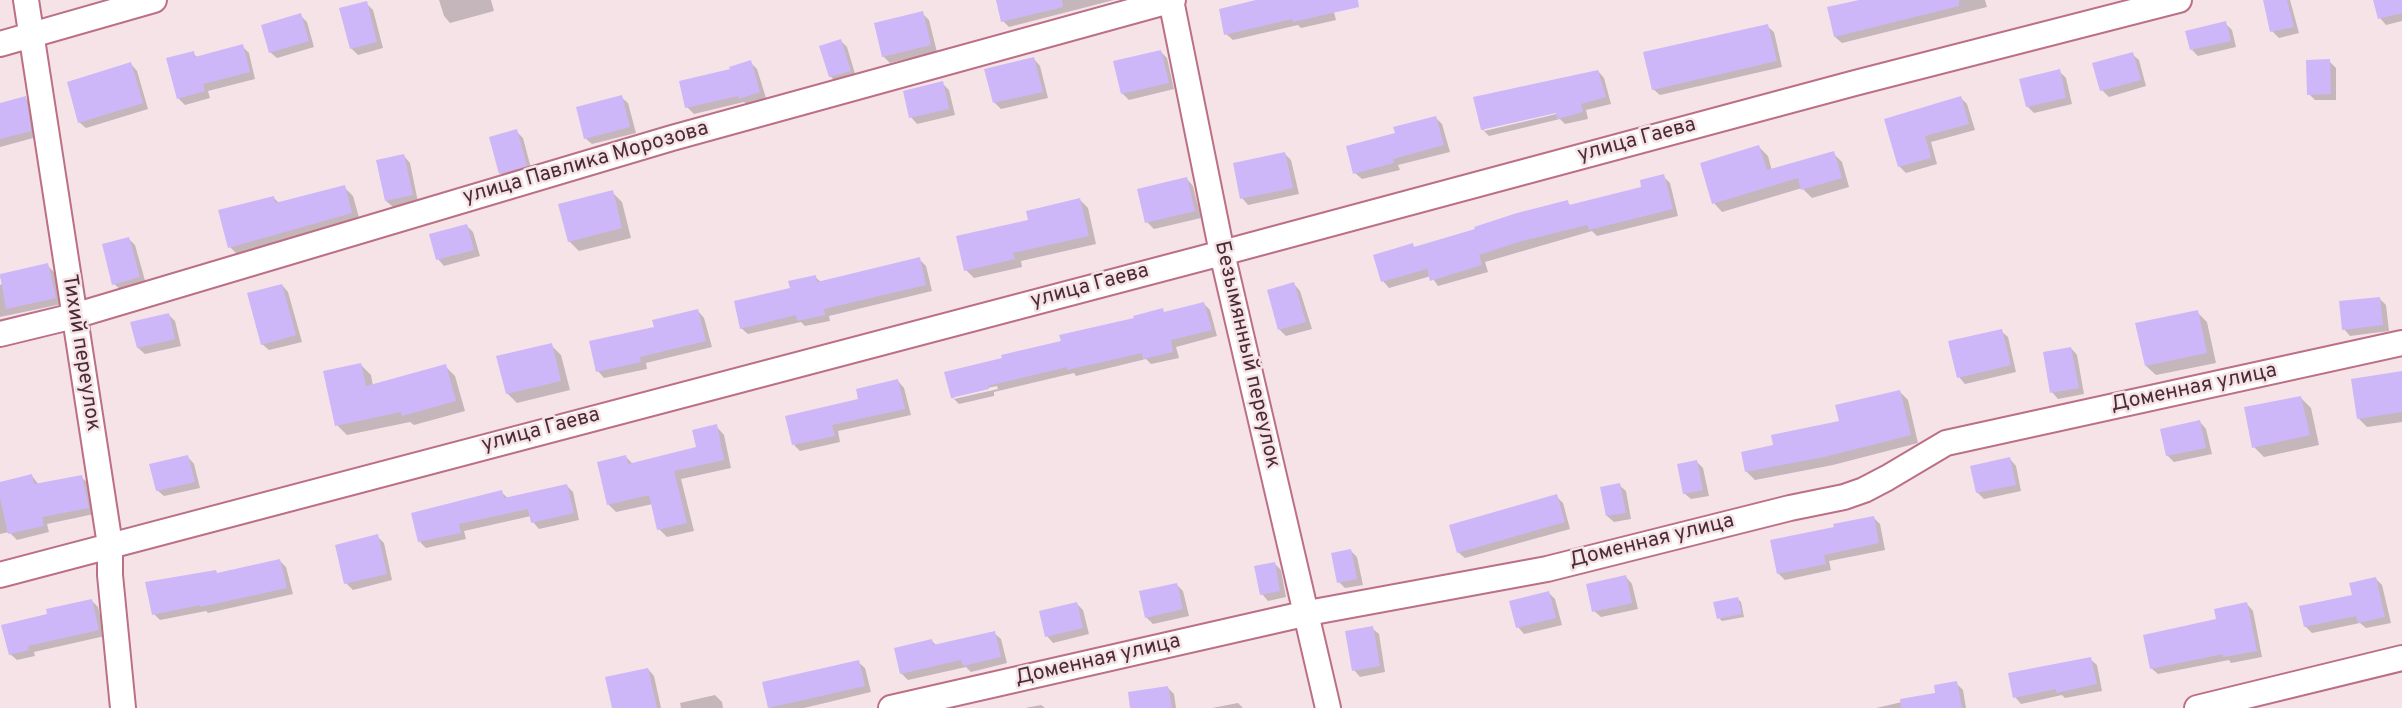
<!DOCTYPE html>
<meta charset="utf-8">
<style>
body{margin:0}
canvas{display:block;background:#f5e3e8}
</style>
<canvas width="2402" height="708"></canvas>
<script>
const ctx = document.querySelector('canvas').getContext('2d');
ctx.lineJoin = 'round';
function fillPath(path, color) {
  ctx.fillStyle = color;
  ctx.fill(path, 'evenodd');
}
function toPath(rows) {
  const path = new Path2D();
  for (const r of rows) {
    path.moveTo(r[0], r[1]);
    for (let i = 2; i < r.length; i += 2) path.lineTo(r[i], r[i + 1]);
  }
  return path;
}
function strokePath(path, color, width, dash) {
  ctx.strokeStyle = color;
  ctx.lineWidth = width;
  ctx.lineCap = dash ? 'butt' : 'round';
  ctx.setLineDash(dash || []);
  ctx.stroke(path);
}
function drawText(font, color, halo, rows, align = 'center') {
  ctx.font = font + ' Overpass,sans-serif';
  ctx.lineWidth = 5;
  ctx.setLineDash([]);
  ctx.textBaseline = 'middle';
  ctx.strokeStyle = halo;
  ctx.fillStyle = color;
  for (const [text, x, y, turn = 0] of rows) {
    ctx.save();
    ctx.translate(x, y);
    ctx.rotate((+turn || 0) * Math.PI / 180);
    ctx.textAlign = isNaN(turn) ? turn : align;
    if (halo) ctx.strokeText(text, 0, 0);
    ctx.fillText(text, 0, 0);
    ctx.restore();
  }
}
fillPath(toPath([
 [439,0,491,0,494,11,450,23,444,16],
 [998,0,1114,0,1009,27,1003,21],
 [1281,0,1331,0,1336,20,1301,28,1298,25,1233,40,1226,34],
 [1867,0,1985,0,1987,7,1842,43,1835,37],
 [2265,0,2290,0,2299,33,2279,38,2272,31],
 [2375,0,2402,0,2402,21,2386,25,2380,18],
 [366,3,373,10,383,48,358,55,351,48],
 [922,13,929,20,937,52,890,63,883,56],
 [300,15,307,22,314,47,277,58,270,52],
 [2225,23,2232,30,2236,47,2198,56,2192,50],
 [1767,26,1774,32,1782,67,1660,95,1653,89],
 [841,41,847,47,856,77,837,83,830,76],
 [242,46,249,53,255,79,208,91,210,98,185,105,178,98,193,53,198,58],
 [1160,51,1167,58,1174,89,1129,100,1122,93],
 [2132,54,2139,60,2146,86,2109,97,2102,90],
 [1034,59,1040,66,1048,98,1001,109,994,102],
 [2329,61,2336,68,2336,100,2315,100,2309,94],
 [750,62,757,69,766,98,747,104,744,102,694,114,687,107,732,70],
 [131,64,137,71,148,109,86,128,79,122],
 [1598,71,1604,78,1611,104,1586,110,1588,119,1565,124,1560,119,1489,136,1482,129,1475,99],
 [1564,109,1565,112,1484,131,1484,127],
 [2059,71,2066,78,2072,104,2034,113,2027,106],
 [942,83,949,90,955,115,917,124,911,117],
 [621,97,628,103,636,133,592,144,585,138],
 [25,98,32,104,37,137,0,147,0,104],
 [1961,98,1967,104,1975,130,1931,142,1937,164,1906,173,1899,166,1886,120],
 [1436,118,1442,124,1450,152,1398,165,1400,170,1362,179,1355,173,1397,135],
 [516,131,523,138,532,172,507,180,501,173],
 [1759,147,1768,156,1772,171,1833,153,1842,162,1849,187,1812,198,1802,188,1722,212,1714,203],
 [1285,154,1291,160,1299,194,1248,205,1242,198],
 [404,156,410,163,418,202,393,207,386,201],
 [1663,176,1670,183,1678,216,1597,236,1592,231,1485,262,1488,272,1438,286,1431,276,1389,288,1383,281,1412,245,1416,248,1567,202,1572,207,1643,188],
 [1187,179,1193,186,1201,218,1154,229,1147,222],
 [344,187,353,196,360,221,239,256,230,247,273,197,279,203],
 [612,192,622,202,631,238,579,251,569,241],
 [1080,200,1088,208,1096,244,1021,261,1022,267,974,278,966,270,1030,221],
 [467,226,473,232,480,256,444,266,438,259],
 [129,239,135,245,146,284,121,290,114,284],
 [919,259,926,266,932,291,829,316,830,321,805,326,801,322,748,334,741,328,792,289,815,277,821,282],
 [47,265,54,272,62,304,0,317,0,285,2,284,0,276],
 [1294,284,1300,291,1312,329,1286,336,1280,330,1269,291],
 [282,285,288,292,302,342,269,350,262,344],
 [2379,298,2386,305,2389,331,2350,336,2344,329],
 [1204,304,1210,310,1217,336,1176,347,1179,358,1151,364,1146,359,1076,376,1074,373,994,392,994,396,959,404,952,397,947,373,1004,360,1003,356,1063,342,1061,336,1136,319,1135,317,1162,310,1165,313],
 [997,386,998,389,954,399,954,395],
 [698,311,704,318,712,347,646,363,647,369,604,378,598,371,656,329],
 [2197,312,2207,322,2216,363,2156,375,2146,366],
 [169,315,175,321,181,346,145,354,138,348],
 [2001,331,2008,337,2016,372,1965,384,1959,377],
 [551,345,561,355,570,390,517,403,507,393],
 [2071,348,2077,355,2084,394,2058,399,2052,392],
 [361,365,371,375,373,386,445,366,455,376,465,411,414,425,410,422,347,435,337,425],
 [2402,372,2402,422,2367,427,2359,419],
 [898,381,904,388,911,415,838,431,840,442,800,451,794,445,860,401],
 [1900,392,1908,400,1918,443,1833,465,1755,480,1746,471,1775,447,1841,422],
 [2301,398,2311,408,2319,445,2264,457,2254,447],
 [2200,422,2206,429,2212,454,2174,462,2167,455],
 [716,426,724,435,731,468,681,479,694,531,667,537,659,529,653,504,616,512,608,504,626,457,633,464,698,448],
 [188,457,194,464,200,488,164,496,157,490],
 [2010,459,2016,466,2021,491,1984,499,1977,492],
 [1697,462,1703,468,1709,496,1691,499,1684,493],
 [32,476,39,485,81,477,88,483,94,514,47,524,49,532,17,540,9,532,0,534,0,484],
 [1619,485,1626,491,1631,519,1614,522,1607,516],
 [567,486,573,492,579,520,539,529,533,522,531,516,464,531,466,539,426,548,420,542,501,492,509,499],
 [1556,496,1563,503,1570,529,1465,558,1458,552],
 [1873,517,1880,524,1885,550,1829,561,1831,570,1785,580,1778,573,1836,528],
 [377,536,384,543,392,580,353,590,346,583],
 [1351,551,1357,557,1363,585,1345,588,1339,582],
 [280,561,286,567,293,594,208,613,206,611,160,620,154,614,218,574],
 [1274,563,1281,570,1286,597,1268,601,1262,594],
 [1626,577,1632,584,1638,609,1601,617,1594,611],
 [2376,579,2382,585,2391,623,2366,628,2360,623,2312,633,2305,626,2354,597],
 [1177,585,1183,591,1189,616,1153,624,1146,617],
 [1549,593,1555,599,1562,625,1524,634,1518,627],
 [1738,599,1741,602,1744,617,1722,621,1719,618],
 [92,601,98,607,105,636,34,652,35,656,17,660,10,654],
 [1077,604,1083,610,1089,634,1053,643,1047,636],
 [2247,604,2253,611,2262,657,2231,663,2229,660,2158,674,2151,668,2218,621],
 [1372,628,1379,634,1385,672,1360,677,1354,670],
 [994,633,1001,639,1007,663,971,672,966,667,908,680,901,673,932,641,937,646],
 [2090,659,2097,665,2102,691,2065,698,2062,695,2021,704,2015,697],
 [858,662,865,668,871,692,804,708,770,708,764,684],
 [648,669,654,676,661,708,614,708],
 [1956,683,1963,690,1966,708,1876,708,1937,694],
 [1168,688,1174,694,1176,708,1132,708],
 [715,695,722,702,723,708,681,708,680,703],
 [1238,703,1243,708,1212,708],
 [1041,705,1045,708,1025,708]
]), '#0003');
fillPath(toPath([
 [996,0,1062,0,1063,7,1001,22],
 [1256,0,1358,0,1359,7,1293,22,1292,19,1224,35,1219,9],
 [1859,0,1959,0,1959,6,1834,37,1827,7],
 [2263,0,2287,0,2294,27,2270,32],
 [2373,0,2402,0,2402,13,2378,19],
 [367,1,377,42,350,49,339,8],
 [923,11,931,45,882,57,874,23],
 [301,13,309,41,269,53,261,25],
 [2226,21,2231,41,2190,50,2185,31],
 [1768,24,1777,61,1652,90,1643,52],
 [841,39,851,71,829,77,819,46],
 [243,44,250,72,203,84,205,91,177,99,166,58,194,51,195,57],
 [1161,50,1169,83,1121,94,1113,61],
 [2133,52,2141,80,2100,91,2092,63],
 [1034,57,1043,92,993,103,984,69],
 [2330,59,2331,94,2307,95,2306,60],
 [751,60,760,92,739,99,738,96,685,108,679,81,730,69,729,67],
 [131,62,143,103,78,123,67,82],
 [2060,69,2066,98,2026,107,2019,79],
 [1598,70,1606,97,1581,104,1583,112,1557,119,1556,113,1481,130,1473,97],
 [943,81,949,109,909,118,903,91],
 [622,95,630,127,584,139,576,107],
 [26,96,31,131,0,139,0,103],
 [1961,96,1969,124,1925,136,1931,158,1898,167,1884,119],
 [1436,116,1444,145,1393,159,1394,163,1353,174,1346,146,1395,133,1393,127],
 [517,129,527,166,499,174,489,137],
 [1759,145,1767,170,1834,151,1842,178,1801,190,1798,178,1712,204,1700,163],
 [1285,152,1293,188,1240,199,1233,163],
 [404,154,413,195,385,201,376,160],
 [1664,174,1673,209,1589,230,1587,225,1522,241,1479,255,1482,265,1430,281,1427,269,1381,282,1373,255,1413,243,1414,247,1475,229,1474,227,1517,213,1568,200,1569,205,1641,187,1640,180],
 [1187,177,1195,211,1145,223,1137,189],
 [345,185,352,213,228,248,218,210,274,196,275,203],
 [613,190,622,228,568,242,558,204],
 [1080,198,1089,236,1013,253,1015,259,964,271,956,236,1028,220,1026,211],
 [467,224,474,250,436,260,429,234],
 [129,237,140,277,112,285,102,244],
 [920,257,926,285,824,309,825,315,797,321,796,315,740,329,734,301,790,288,788,281,816,275,817,282],
 [48,263,56,298,6,309,0,274],
 [1294,282,1306,322,1278,330,1267,290],
 [282,284,296,335,261,345,247,293],
 [2380,297,2383,325,2342,330,2339,301],
 [1204,302,1212,330,1171,340,1173,352,1143,359,1142,353,1067,370,1067,367,988,386,989,389,951,398,944,372,1002,358,1001,355,1061,341,1059,335,1134,318,1133,316,1163,308,1164,312],
 [698,309,706,341,640,357,641,362,596,372,589,341,654,327,652,320],
 [2198,310,2207,353,2145,366,2135,323],
 [169,313,175,339,137,348,130,322],
 [2002,329,2011,365,1957,378,1948,341],
 [552,343,561,381,506,394,496,356],
 [2071,347,2079,388,2050,393,2043,352],
 [361,363,366,386,446,364,456,401,402,416,401,412,335,426,323,371],
 [2402,371,2402,412,2357,419,2351,379],
 [898,379,905,409,832,425,835,436,792,445,785,416,858,399,856,389],
 [1900,390,1911,435,1824,457,1745,472,1741,452,1773,445,1771,435,1839,421,1835,405],
 [2301,396,2310,435,2252,448,2244,407],
 [2200,420,2206,448,2166,456,2160,429],
 [717,424,724,460,674,471,687,523,657,530,649,495,607,505,597,462,626,455,628,464,696,447,692,430],
 [188,455,195,482,156,491,149,464],
 [2010,457,2016,485,1976,493,1970,466],
 [1697,460,1703,490,1683,494,1677,464],
 [32,474,34,484,82,475,89,508,42,517,44,526,8,534,0,498,0,482],
 [1620,483,1626,513,1606,516,1600,487],
 [567,484,574,513,531,523,528,509,459,524,461,533,418,542,411,513,502,490,504,498],
 [1557,494,1565,522,1457,553,1449,525],
 [1874,516,1879,543,1824,555,1826,564,1777,574,1770,540,1834,527,1833,524],
 [378,534,387,574,344,584,335,545],
 [1351,549,1357,579,1337,583,1331,553],
 [280,559,287,588,200,607,200,605,152,615,145,582,216,570,217,573],
 [1275,562,1280,591,1260,595,1254,566],
 [1626,575,1632,603,1592,612,1586,584],
 [2376,577,2385,617,2358,623,2356,616,2304,627,2299,606,2352,595,2349,583],
 [1177,583,1183,609,1145,618,1139,591],
 [1549,591,1556,618,1516,628,1509,601],
 [1738,597,1742,614,1717,619,1713,602],
 [92,599,99,630,28,646,29,650,9,655,1,625,47,614,46,609],
 [1077,602,1083,628,1045,637,1039,611],
 [2247,602,2257,651,2223,657,2223,654,2150,669,2143,635,2216,619,2214,609],
 [1373,626,1380,666,1352,671,1345,631],
 [995,631,1001,657,963,666,961,660,900,674,894,648,932,639,933,645],
 [2091,657,2097,684,2056,693,2056,689,2013,698,2008,673],
 [859,660,865,686,768,708,762,682],
 [648,668,657,708,612,708,605,677],
 [1957,681,1962,708,1901,708,1900,699,1935,693,1934,685],
 [1168,686,1172,708,1130,708,1128,692]
]), '#ceb7f8');
const minor = toPath([
 [26,0,110,545,110,575,123,708],
 [1171,0,1222,253,1328,708],
 [0,44,154,0],
 [0,334,74,316,672,138,1173,0],
 [0,575,1222,253,1855,83,2179,0],
 [891,708,1308,613,1547,569,1790,508,1844,497,1864,490,1887,478,1946,443,2402,343],
 [2197,708,2402,658]
]);
strokePath(minor, '#bb7086', 28);
strokePath(minor, '#fff', 24);
drawText('21px', '#4b2b35', '#f5e3e8', [
 ["улица Гаева",1637,141,-15],
 ["улица Павлика Морозова",586,164,-16],
 ["улица Гаева",1090,287,-15],
 ["Тихий переулок",80,353,81],
 ["Безымянный переулок",1246,355,77],
 ["Доменная улица",2194,389,-12],
 ["улица Гаева",541,431,-15],
 ["Доменная улица",1652,542,-14],
 ["Доменная улица",1098,661,-13]
]);
</script>
